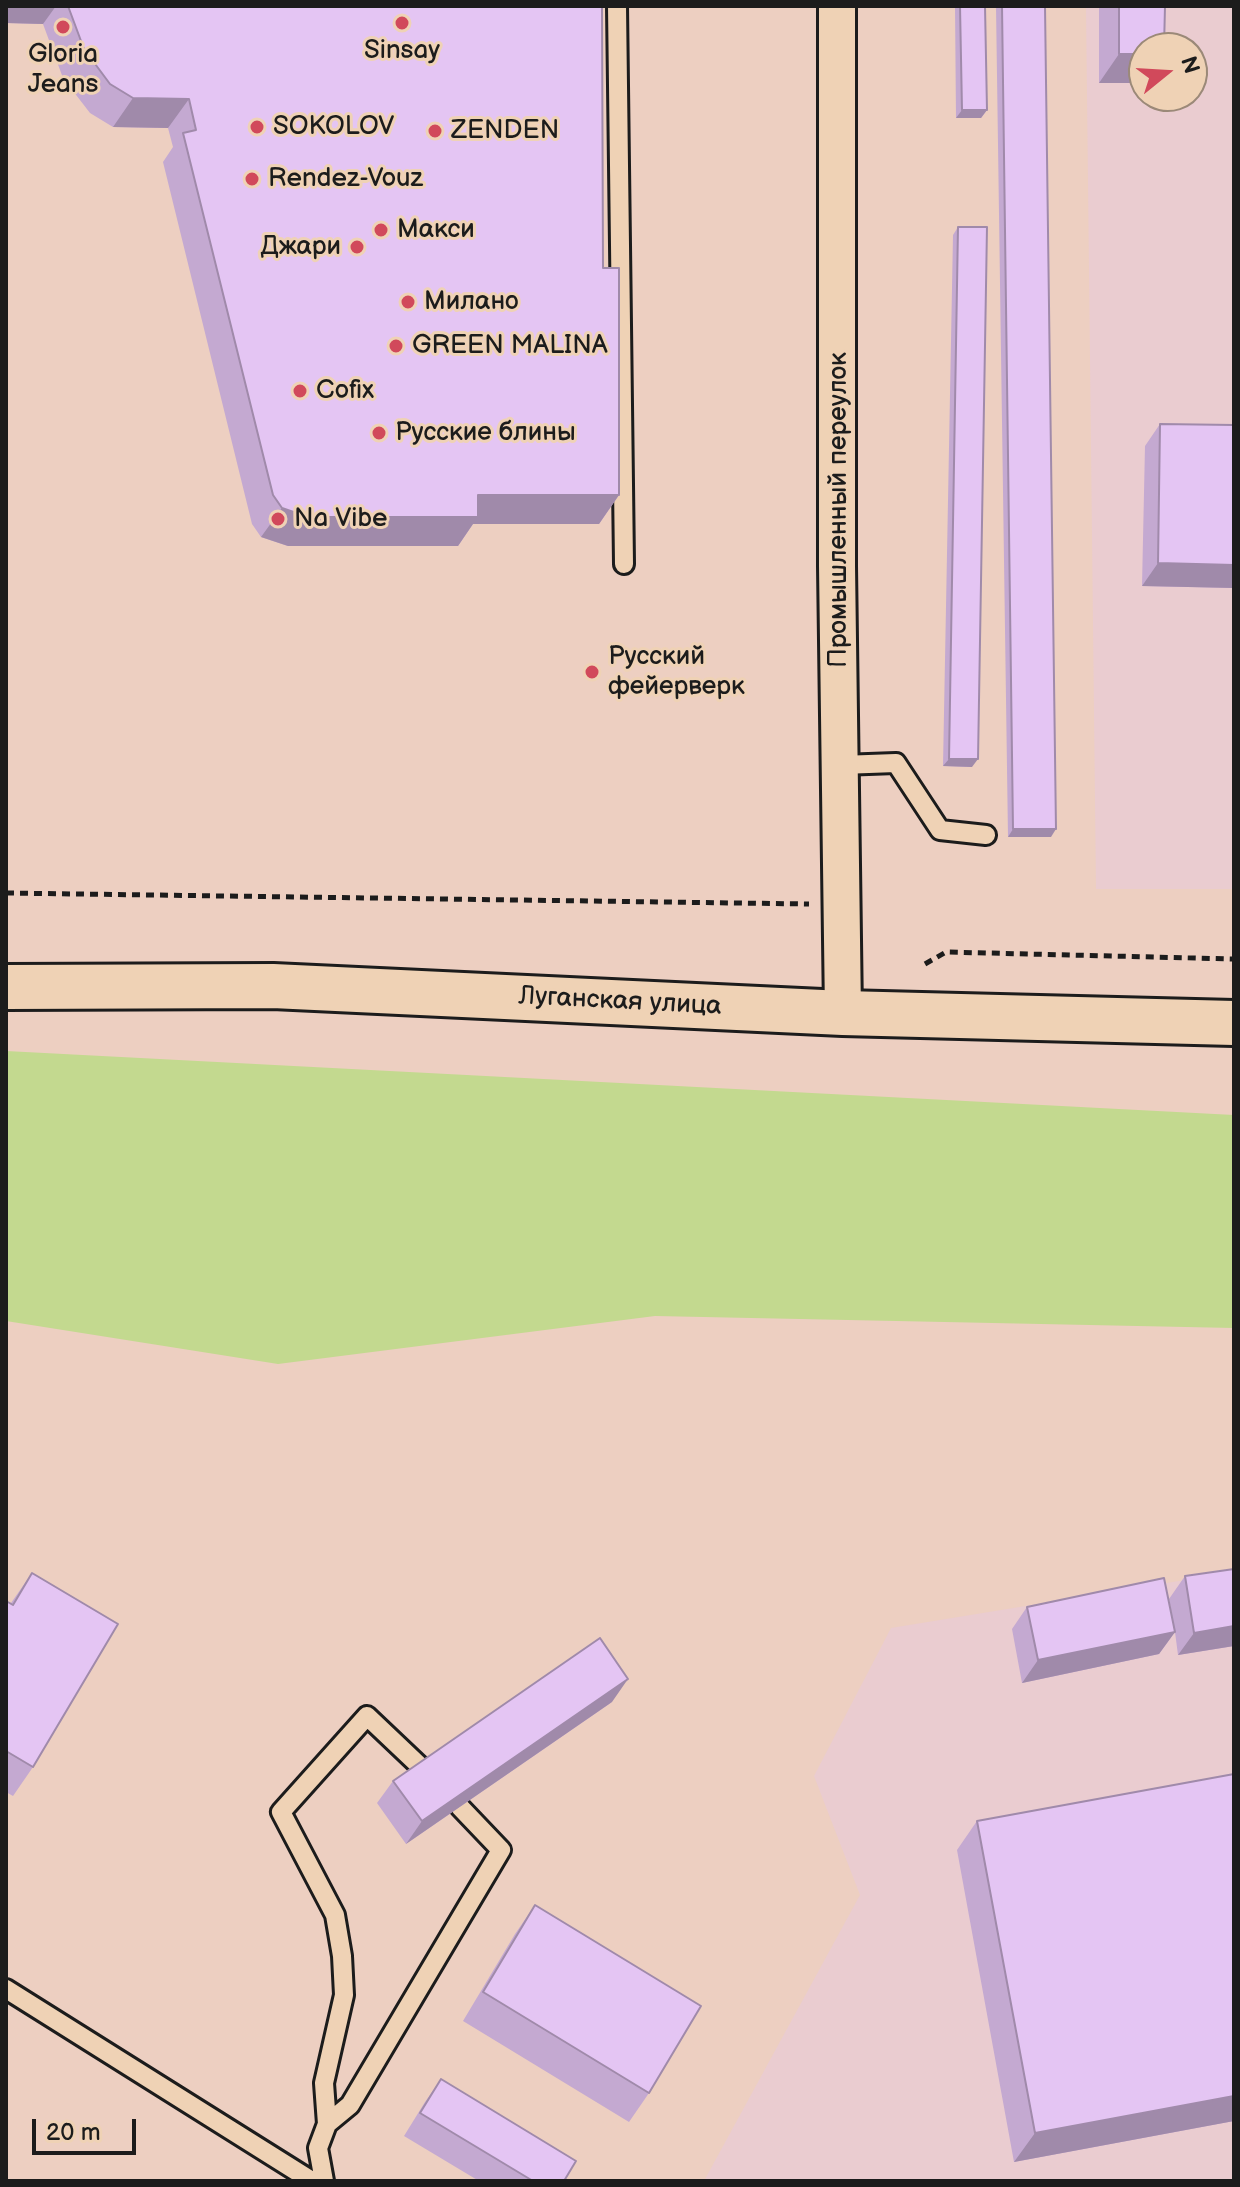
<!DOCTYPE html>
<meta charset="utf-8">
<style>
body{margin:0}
#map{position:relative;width:1240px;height:2187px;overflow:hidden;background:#edcfc1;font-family:"Balsamiq Sans",sans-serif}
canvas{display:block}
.frame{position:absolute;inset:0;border:8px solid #1c1c1c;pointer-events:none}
.north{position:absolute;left:1128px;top:32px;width:80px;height:80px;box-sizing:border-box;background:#efd2b5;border:2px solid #9b8978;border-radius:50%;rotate:72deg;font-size:22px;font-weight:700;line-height:32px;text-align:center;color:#1c1c1c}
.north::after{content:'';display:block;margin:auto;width:28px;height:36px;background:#d1495b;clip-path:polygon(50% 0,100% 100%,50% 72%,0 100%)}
.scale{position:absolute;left:32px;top:2119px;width:104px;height:36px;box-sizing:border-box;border:4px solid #1c1c1c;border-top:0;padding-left:10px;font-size:24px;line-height:28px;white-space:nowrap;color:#1c1c1c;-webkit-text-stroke:6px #efd2b5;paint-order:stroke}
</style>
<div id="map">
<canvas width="1240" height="2187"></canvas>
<div class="frame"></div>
<div class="north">N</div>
<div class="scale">20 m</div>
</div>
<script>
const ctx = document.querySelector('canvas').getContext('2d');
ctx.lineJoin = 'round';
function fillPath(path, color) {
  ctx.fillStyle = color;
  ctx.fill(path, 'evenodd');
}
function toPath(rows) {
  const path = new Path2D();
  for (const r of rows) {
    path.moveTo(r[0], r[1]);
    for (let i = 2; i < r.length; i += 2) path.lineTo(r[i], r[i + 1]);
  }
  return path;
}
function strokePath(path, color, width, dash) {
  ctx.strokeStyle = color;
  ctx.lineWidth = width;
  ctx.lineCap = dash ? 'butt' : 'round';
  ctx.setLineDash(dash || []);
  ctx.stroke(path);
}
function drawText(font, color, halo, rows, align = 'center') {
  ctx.font = font + ' "Balsamiq Sans",sans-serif';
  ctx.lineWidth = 6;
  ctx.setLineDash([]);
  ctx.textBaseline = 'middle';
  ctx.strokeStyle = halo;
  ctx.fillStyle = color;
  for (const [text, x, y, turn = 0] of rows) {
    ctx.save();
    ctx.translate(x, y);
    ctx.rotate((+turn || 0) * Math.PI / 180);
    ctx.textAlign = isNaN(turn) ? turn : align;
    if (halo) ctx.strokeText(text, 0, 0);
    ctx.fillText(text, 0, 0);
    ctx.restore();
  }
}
fillPath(toPath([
 [1086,6,1234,6,1234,889,1096,889],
 [1144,48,1192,48,1192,96,1144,96],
 [1234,1572,1234,2181,704,2181,860,1895,814,1776,891,1628]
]), '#eaccd0');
fillPath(toPath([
 [6,1051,1234,1115,1234,1328,655,1316,278,1364,6,1321]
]), '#c3d98f');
const lane = toPath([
 [617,6,624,564],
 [841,765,896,763,940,830,986,835],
 [6,1989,312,2181],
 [327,2124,350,2105,501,1850,460,1807],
 [324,2181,318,2148,327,2124,324,2083,344,1995,342,1956,335,1915,281,1812,367,1716,425,1771]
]);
const street = toPath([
 [837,6,837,566,843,1013]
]);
const highway = toPath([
 [6,987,273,986,843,1013,1234,1023]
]);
strokePath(lane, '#1c1c1c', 24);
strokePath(street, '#1c1c1c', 42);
strokePath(highway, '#1c1c1c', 50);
strokePath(toPath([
 [6,893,809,904],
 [925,964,946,952,1234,959]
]), '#1c1c1c', 5, [8, 6]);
strokePath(lane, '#efd2b5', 18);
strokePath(street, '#efd2b5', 36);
strokePath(highway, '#efd2b5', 44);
fillPath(toPath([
 [6,6,602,6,603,268,619,495,599,524,473,524,458,546,288,546,261,537,252,524,163,162,173,147,168,128,113,127,90,113,63,78,43,24,6,23],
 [955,6,985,6,987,110,981,118,956,118],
 [996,6,1045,6,1051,837,1008,837],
 [1099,6,1165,6,1144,48,1144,83,1099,83],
 [958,227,972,767,943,766,953,235],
 [1160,424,1234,425,1234,588,1142,586,1145,446],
 [32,1573,33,1767,13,1796,6,1792,6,1601,11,1603],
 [1185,1576,1234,1646,1178,1655,1175,1632,1159,1654,1022,1683,1012,1629,1027,1607,1173,1621,1169,1599],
 [612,1702,406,1844,377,1803,393,1781],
 [1234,1774,1234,2121,1014,2162,957,1850,977,1821],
 [535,1905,649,2093,629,2122,463,2021,515,1934],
 [441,2079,564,2181,479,2181,404,2136,425,2102]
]), '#c4a9d1');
fillPath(toPath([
 [6,6,56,6,43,24,6,23],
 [1119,54,1144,54,1144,83,1099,83],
 [133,98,189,99,168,128,113,127],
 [962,110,987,110,981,118,956,118],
 [478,495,619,495,599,524,473,524,458,546,288,546,261,537,282,508],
 [1158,563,1234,565,1234,588,1142,586],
 [949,759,978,759,972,767,943,766],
 [1013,829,1056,829,1051,837,1008,837],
 [1234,1626,1234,1646,1178,1655,1194,1633],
 [1175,1632,1159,1654,1022,1683,1038,1660],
 [628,1679,612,1702,406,1844,422,1821],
 [1234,2096,1234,2121,1014,2162,1035,2133]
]), '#a08aaa');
const building = toPath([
 [68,6,602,6,603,268,619,268,619,495,478,495,478,517,308,517,282,508,273,495,183,133,196,130,189,99,133,98,110,84,84,49,68,6],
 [960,6,985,6,987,110,962,110,960,6],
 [1002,6,1045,6,1056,829,1013,829,1002,6],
 [1119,6,1165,6,1164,48,1144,48,1144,54,1119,54,1119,6],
 [958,227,987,227,978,759,949,759,958,227],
 [1160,424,1234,425,1234,565,1158,563,1160,424],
 [1234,1569,1234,1626,1194,1633,1185,1576,1234,1569],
 [32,1573,118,1624,33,1767,6,1751,6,1601,13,1605,32,1573],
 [1164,1578,1175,1632,1038,1660,1027,1607,1164,1578],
 [600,1638,628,1679,422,1821,393,1781,600,1638],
 [1234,1774,1234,2096,1035,2133,977,1821,1234,1774],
 [535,1905,701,2006,649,2093,483,1992,535,1905],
 [441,2079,576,2161,564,2181,533,2181,420,2113,441,2079]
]);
fillPath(building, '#e4c5f3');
strokePath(building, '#a08aaa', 2);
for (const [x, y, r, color] of [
 [402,23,8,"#d1495b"],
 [63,27,8,"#d1495b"],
 [257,127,8,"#d1495b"],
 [435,131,8,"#d1495b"],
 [252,179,8,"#d1495b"],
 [381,230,8,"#d1495b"],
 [357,247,8,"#d1495b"],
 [408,302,8,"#d1495b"],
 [396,346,8,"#d1495b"],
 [300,391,8,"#d1495b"],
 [379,433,8,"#d1495b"],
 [278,519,8,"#d1495b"],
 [592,672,8,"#d1495b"]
]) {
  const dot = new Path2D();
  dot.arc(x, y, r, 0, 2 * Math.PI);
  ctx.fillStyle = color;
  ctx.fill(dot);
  strokePath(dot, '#efd2b5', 3);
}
drawText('26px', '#1c1c1c', '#efd2b5', [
 ["Sinsay",402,51,"center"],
 ["Gloria",63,55,"center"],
 ["Jeans",63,85,"center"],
 ["SOKOLOV",273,127],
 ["ZENDEN",451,131],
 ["Rendez-Vouz",268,179],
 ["Макси",397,230],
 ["Джари",341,247,"right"],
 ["Милано",424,302],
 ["GREEN MALINA",412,346],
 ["Cofix",316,391],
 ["Русские блины",395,433],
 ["Na Vibe",294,519],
 ["Русский",608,657],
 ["фейерверк",608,687]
], 'left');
drawText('26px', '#1c1c1c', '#efd2b5', [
 ["Промышленный переулок",839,510,-90],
 ["Луганская улица",620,1002,3]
]);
</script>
